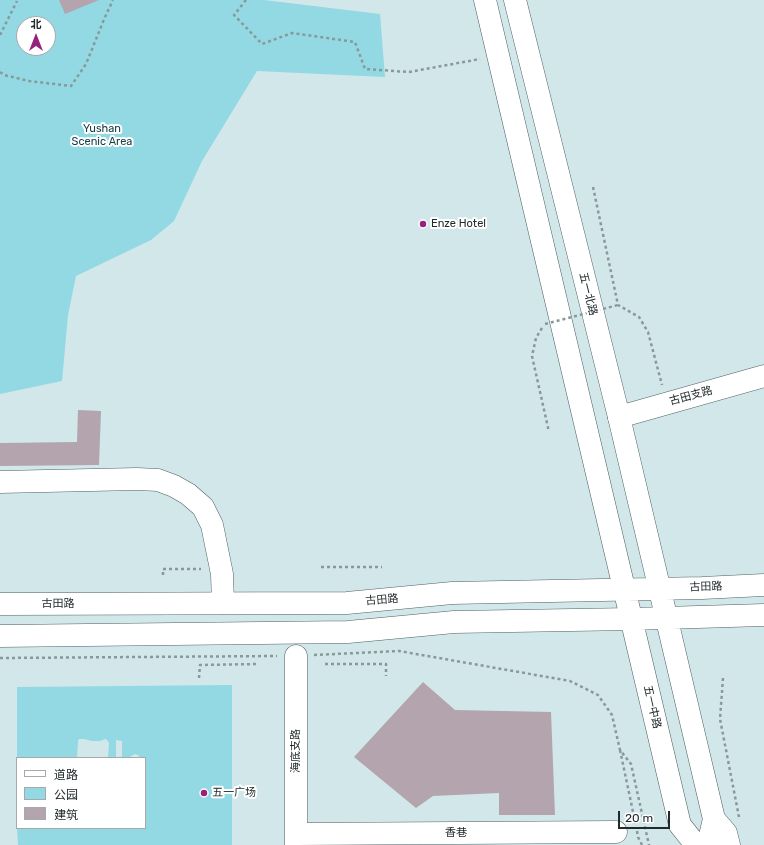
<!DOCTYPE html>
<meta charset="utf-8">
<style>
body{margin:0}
#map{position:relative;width:764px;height:845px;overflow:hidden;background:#d2e7ea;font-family:Rubik,"Noto Sans SC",sans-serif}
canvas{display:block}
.legend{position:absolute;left:16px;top:757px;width:130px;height:72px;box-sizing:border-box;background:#fff;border:1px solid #a6a9aa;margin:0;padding:5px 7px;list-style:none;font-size:12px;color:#21292a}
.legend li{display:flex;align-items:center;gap:8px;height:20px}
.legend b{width:20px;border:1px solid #a6a9aa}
.north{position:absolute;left:16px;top:16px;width:40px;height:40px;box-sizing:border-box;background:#fff;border:1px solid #a6a9aa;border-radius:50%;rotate:0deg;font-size:11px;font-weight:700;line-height:16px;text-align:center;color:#21292a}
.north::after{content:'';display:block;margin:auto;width:14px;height:18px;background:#98217d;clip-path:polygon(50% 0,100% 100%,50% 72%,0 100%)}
.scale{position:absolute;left:618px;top:811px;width:52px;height:18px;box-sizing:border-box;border:2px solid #21292a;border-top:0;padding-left:5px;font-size:12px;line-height:14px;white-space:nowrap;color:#21292a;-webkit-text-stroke:3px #fff;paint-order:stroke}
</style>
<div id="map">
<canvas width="764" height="845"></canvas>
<ul class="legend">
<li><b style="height:5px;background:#fff"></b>道路</li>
<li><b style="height:11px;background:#92d9e4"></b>公园</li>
<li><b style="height:11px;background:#b3a4ae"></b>建筑</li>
</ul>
<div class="north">北</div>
<div class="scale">20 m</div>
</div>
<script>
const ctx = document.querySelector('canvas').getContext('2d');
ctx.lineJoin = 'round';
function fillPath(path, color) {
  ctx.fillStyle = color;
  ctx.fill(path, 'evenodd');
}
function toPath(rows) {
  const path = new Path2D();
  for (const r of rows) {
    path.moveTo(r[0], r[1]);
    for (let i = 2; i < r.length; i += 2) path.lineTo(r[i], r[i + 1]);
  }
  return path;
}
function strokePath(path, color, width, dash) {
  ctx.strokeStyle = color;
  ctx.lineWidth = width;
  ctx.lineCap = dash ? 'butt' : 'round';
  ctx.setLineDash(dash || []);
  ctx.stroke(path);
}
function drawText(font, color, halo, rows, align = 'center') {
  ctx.font = font + ' Rubik,"Noto Sans SC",sans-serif';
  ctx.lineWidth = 4;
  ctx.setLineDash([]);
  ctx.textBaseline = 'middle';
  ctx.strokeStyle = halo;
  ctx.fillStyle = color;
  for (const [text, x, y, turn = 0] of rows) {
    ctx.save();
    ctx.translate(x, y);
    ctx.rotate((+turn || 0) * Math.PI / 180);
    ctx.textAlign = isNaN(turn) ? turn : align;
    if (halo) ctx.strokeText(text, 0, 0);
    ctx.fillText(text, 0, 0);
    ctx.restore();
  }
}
fillPath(toPath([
 [0,0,264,0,380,14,385,77,257,71,202,161,174,221,151,240,76,276,68,315,62,381,0,394],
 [24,24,48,24,48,48,24,48],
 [232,685,232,845,18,845,17,828,145,828,145,758,140,758,138,755,135,754,128,758,122,758,122,741,116,740,116,758,108,758,109,743,107,740,105,739,100,741,92,741,84,739,79,739,78,741,77,758,17,758,17,687]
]), '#92d9e4');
fillPath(toPath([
 [59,0,99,0,65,14],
 [78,410,101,411,99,465,0,466,0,443,77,442],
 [423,682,455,710,551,712,555,815,499,815,499,793,433,796,416,808,354,757]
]), '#b3a4ae');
const minor = toPath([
 [619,417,764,376],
 [0,482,137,479,158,480,174,486,188,494,203,507,212,525,222,574,223,603],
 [296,834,616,832],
 [296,845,296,656]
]);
const major = toPath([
 [485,0,680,825,692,840,693,845],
 [515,0,619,417,714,819,710,836,712,845],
 [0,604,347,603,452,593,702,588,764,585],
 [0,636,348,632,454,622,631,619,764,615],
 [714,819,726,833,729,845]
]);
strokePath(minor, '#4e6063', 23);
strokePath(major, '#4e6063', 23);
strokePath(toPath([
 [246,0,234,15,262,44,292,33,355,42,365,69,409,72,480,59],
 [0,35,17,1],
 [0,72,4,75,29,81,71,86,86,64,105,17,113,0],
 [593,187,618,305,639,317,648,332,662,385],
 [542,328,536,338,532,356,549,432],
 [321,567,382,567],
 [163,575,163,569,201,569],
 [314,655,399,651,570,681,598,695,612,715,620,750,631,764,649,845],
 [0,658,277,656],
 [325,664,386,664,386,676],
 [199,678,200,665,258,664],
 [723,678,720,719,739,817],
 [620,750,636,826],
 [637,831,638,837,642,845]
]), '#89999b', 2.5, [3, 3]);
strokePath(minor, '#fff', 22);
strokePath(major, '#fff', 22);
strokePath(toPath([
 [545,324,618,305]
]), '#89999b', 2.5, [3, 3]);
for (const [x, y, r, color] of [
 [423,224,4,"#98217d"],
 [204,793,4,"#98217d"]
]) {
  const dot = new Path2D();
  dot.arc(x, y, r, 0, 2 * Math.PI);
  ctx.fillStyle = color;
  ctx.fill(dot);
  strokePath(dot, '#fff', 1.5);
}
drawText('11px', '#144046', '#fff', [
 ["Yushan",102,129],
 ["Scenic Area",102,142]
]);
drawText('11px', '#21292a', '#fff', [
 ["Enze Hotel",431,224],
 ["五一广场",212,793]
], 'left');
drawText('11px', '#21292a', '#fff', [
 ["五一北路",588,294,76],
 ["古田支路",691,396,-15],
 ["古田路",706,587,-2],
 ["古田路",382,600,-5],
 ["古田路",58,604],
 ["五一中路",652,707,77],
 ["海底支路",296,751,-90],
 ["香巷",456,833]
]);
</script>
